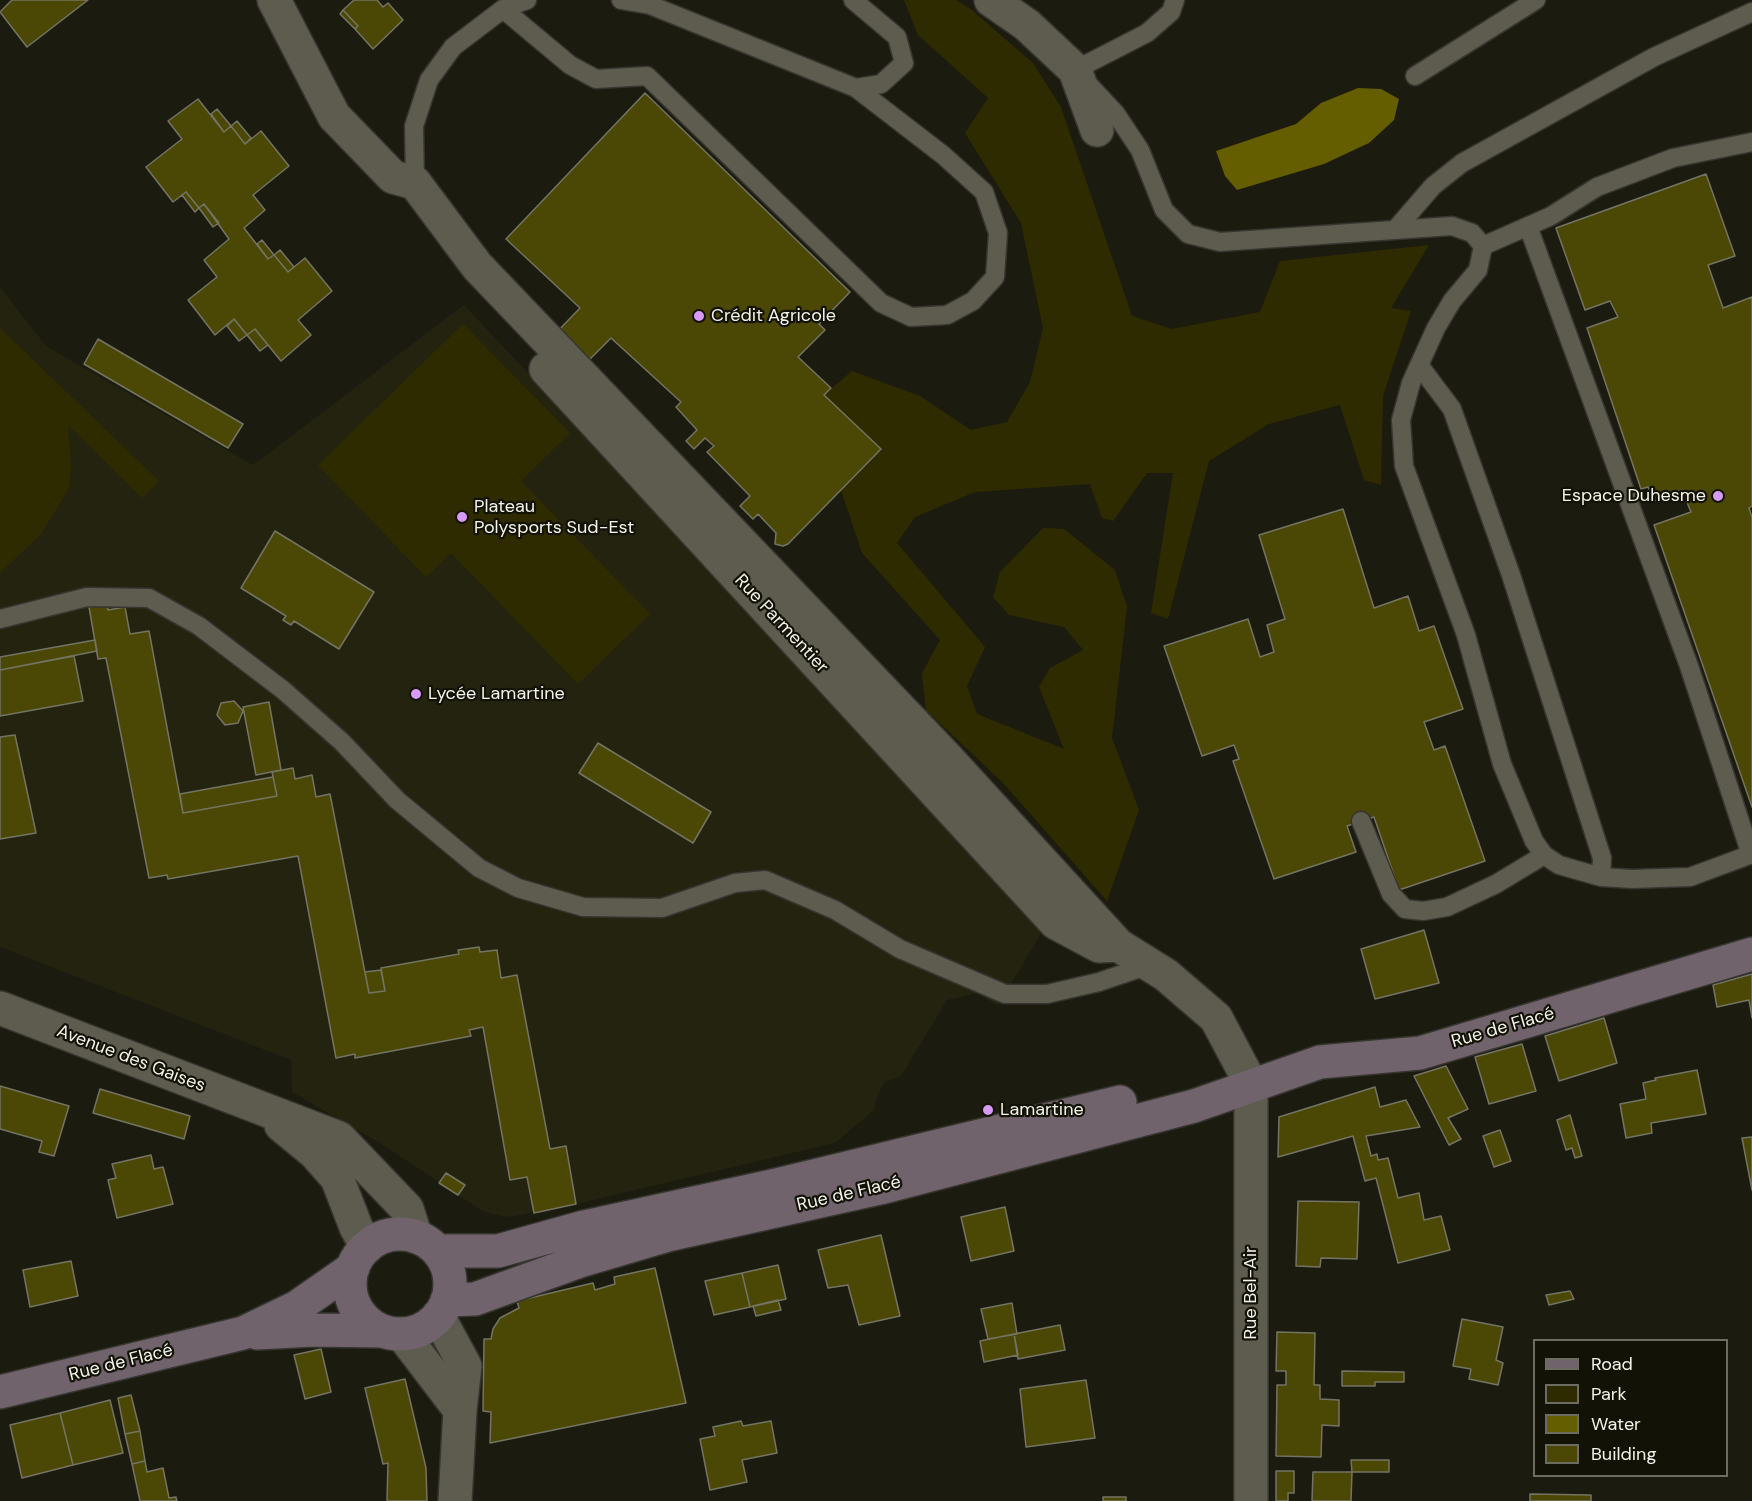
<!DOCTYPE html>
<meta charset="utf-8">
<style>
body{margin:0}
#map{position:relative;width:1752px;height:1501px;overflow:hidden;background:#1c1b0f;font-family:"DM Sans",sans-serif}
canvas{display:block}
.legend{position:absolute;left:1533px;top:1339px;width:195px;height:138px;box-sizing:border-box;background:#131207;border:2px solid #6d6c62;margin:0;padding:8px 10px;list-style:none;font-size:18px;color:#f4f3eb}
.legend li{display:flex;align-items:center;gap:12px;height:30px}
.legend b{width:30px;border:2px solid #6d6c62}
</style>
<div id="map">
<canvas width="1752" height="1501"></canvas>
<ul class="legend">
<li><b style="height:8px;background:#70636c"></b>Road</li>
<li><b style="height:16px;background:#2f2b00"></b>Park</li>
<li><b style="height:16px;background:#645e00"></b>Water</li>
<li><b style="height:16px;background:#4b4704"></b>Building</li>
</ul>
</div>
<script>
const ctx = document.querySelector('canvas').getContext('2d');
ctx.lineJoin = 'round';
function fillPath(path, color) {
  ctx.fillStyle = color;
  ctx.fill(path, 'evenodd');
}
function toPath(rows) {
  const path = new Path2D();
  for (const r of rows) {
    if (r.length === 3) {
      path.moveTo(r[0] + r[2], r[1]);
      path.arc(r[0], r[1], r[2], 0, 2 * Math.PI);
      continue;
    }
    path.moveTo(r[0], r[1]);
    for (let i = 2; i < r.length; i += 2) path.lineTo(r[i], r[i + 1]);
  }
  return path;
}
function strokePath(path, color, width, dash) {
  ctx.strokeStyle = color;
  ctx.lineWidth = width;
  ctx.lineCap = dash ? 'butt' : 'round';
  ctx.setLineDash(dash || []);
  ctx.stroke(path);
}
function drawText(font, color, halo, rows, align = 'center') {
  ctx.font = font + ' "DM Sans",sans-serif';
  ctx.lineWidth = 4.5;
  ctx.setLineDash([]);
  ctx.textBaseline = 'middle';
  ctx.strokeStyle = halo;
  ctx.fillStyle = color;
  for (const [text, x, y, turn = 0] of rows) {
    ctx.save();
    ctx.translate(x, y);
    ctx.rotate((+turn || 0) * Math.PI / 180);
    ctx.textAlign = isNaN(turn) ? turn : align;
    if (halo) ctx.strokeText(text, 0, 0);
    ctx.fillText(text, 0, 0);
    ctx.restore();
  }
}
fillPath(toPath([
 [0,287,46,346,253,465,464,305,1047,923,998,1006,978,993,947,1000,901,1076,885,1082,877,1096,874,1110,835,1143,576,1204,509,1217,484,1212,383,1145,292,1092,291,1060,0,947]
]), '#242310');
fillPath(toPath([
 [904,0,956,0,972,10,1033,63,1061,107,1132,316,1172,329,1260,312,1280,261,1429,245,1391,308,1411,311,1383,396,1381,485,1364,480,1340,405,1269,424,1209,461,1168,619,1151,613,1173,473,1147,473,1113,521,1102,518,1090,484,975,492,915,517,897,543,985,647,967,686,977,714,1064,749,1039,687,1050,668,1083,650,1064,627,1009,615,993,597,1000,572,1043,528,1064,529,1115,570,1127,607,1112,738,1139,810,1107,901,1004,784,926,710,922,673,940,640,862,553,841,490,881,449,824,395,852,371,920,396,971,430,1007,422,1030,382,1043,328,1021,223,965,133,988,98,918,35],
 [463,324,570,433,521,481,650,614,578,684,451,553,426,577,318,465],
 [0,328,159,481,142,498,68,425,71,466,69,488,41,534,0,573]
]), '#2f2b00');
fillPath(toPath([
 [1358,88,1381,89,1399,99,1394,120,1369,143,1324,164,1237,190,1225,176,1216,151,1296,124,1321,103]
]), '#645e00');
const building = toPath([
 [12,0,88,0,27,47,0,12,12,0],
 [354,0,377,0,383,7,388,3,403,20,373,49,355,29,358,26,343,10,354,0],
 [343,10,358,26,355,29,340,14,343,10],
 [645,93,850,292,819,324,825,330,798,357,831,388,824,395,881,449,788,544,783,546,775,544,776,533,758,514,753,519,740,506,750,496,707,452,714,446,705,438,694,449,686,441,697,430,676,407,681,402,611,338,584,365,554,335,580,308,506,239,645,93],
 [198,99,224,132,231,126,245,144,261,131,289,166,253,195,265,210,244,228,268,259,274,255,288,272,305,258,332,291,298,320,311,335,281,361,255,329,247,335,234,319,215,335,188,300,217,277,204,260,229,239,204,204,199,208,186,192,173,202,146,167,182,139,168,121,198,99],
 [217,109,231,126,224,132,211,114,217,109],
 [237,121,251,138,245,144,231,126,237,121],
 [1706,174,1735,256,1708,265,1723,308,1752,297,1752,506,1749,508,1752,517,1752,807,1654,525,1691,512,1682,490,1654,501,1648,487,1641,489,1587,328,1618,317,1610,301,1585,310,1556,228,1706,174],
 [186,192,199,208,195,212,182,195,186,192],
 [204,204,219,223,213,227,199,208,204,204],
 [262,240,274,255,268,259,257,244,262,240],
 [280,250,294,267,288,272,274,255,280,250],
 [234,319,247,335,239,341,227,326,234,319],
 [255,329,268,345,260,351,247,335,255,329],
 [98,339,243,424,228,448,84,364,98,339],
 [1343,509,1374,608,1408,596,1419,631,1434,626,1463,709,1424,722,1434,750,1445,746,1485,861,1399,890,1374,817,1347,826,1356,852,1274,879,1233,761,1239,759,1234,745,1202,756,1164,646,1248,619,1260,657,1274,652,1267,625,1285,619,1259,535,1343,509],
 [275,531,374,592,339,649,294,621,291,625,283,620,286,616,241,588,275,531],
 [107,605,108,610,125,607,130,634,149,631,183,813,277,796,272,772,293,768,295,779,312,775,316,797,330,794,369,993,385,991,381,968,459,954,458,950,479,947,480,952,497,950,501,978,517,975,550,1149,566,1146,576,1204,534,1213,527,1177,510,1180,483,1027,469,1030,471,1036,355,1058,355,1054,336,1058,298,856,168,879,167,875,149,878,106,658,98,659,89,607,107,605],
 [95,640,97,651,0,670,0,657,95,640],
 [74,656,83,701,0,716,0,670,74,656],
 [234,701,243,711,238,723,225,725,217,715,221,703,234,701],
 [269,702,281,770,256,775,243,707,269,702],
 [15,735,36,833,0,839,0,737,15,735],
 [598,743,711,812,693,843,579,773,598,743],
 [273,777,277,796,183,813,180,794,273,777],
 [1424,930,1439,983,1375,999,1361,949,1424,930],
 [381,970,385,991,369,993,365,972,381,970],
 [1752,974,1752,1018,1749,1000,1717,1007,1713,985,1752,974],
 [1604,1018,1617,1063,1559,1081,1545,1036,1604,1018],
 [1522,1044,1536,1091,1489,1104,1475,1057,1522,1044],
 [1446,1066,1468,1109,1448,1118,1461,1139,1449,1145,1414,1076,1446,1066],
 [1697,1070,1706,1114,1651,1123,1652,1133,1626,1138,1620,1104,1646,1099,1643,1083,1656,1080,1655,1078,1697,1070],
 [0,1086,69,1106,54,1156,39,1152,42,1141,0,1129,0,1086],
 [1375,1087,1380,1107,1406,1100,1420,1127,1366,1136,1371,1156,1377,1154,1378,1160,1388,1158,1398,1198,1419,1193,1424,1220,1441,1216,1450,1250,1398,1263,1376,1178,1365,1181,1353,1136,1278,1157,1279,1117,1375,1087],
 [100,1089,190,1116,184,1139,93,1113,100,1089],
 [1570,1115,1582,1156,1575,1158,1572,1148,1566,1150,1557,1120,1570,1115],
 [1500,1130,1511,1161,1494,1167,1483,1136,1500,1130],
 [1752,1137,1752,1190,1742,1138,1752,1137],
 [151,1155,154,1169,163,1167,173,1204,117,1218,108,1180,116,1178,112,1164,151,1155],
 [446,1173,465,1185,458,1195,439,1183,446,1173],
 [1298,1201,1359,1202,1357,1259,1321,1258,1320,1267,1296,1266,1298,1201],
 [1005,1207,1014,1251,971,1261,961,1217,1005,1207],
 [881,1235,900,1316,859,1325,848,1285,828,1288,818,1250,881,1235],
 [71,1261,78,1296,30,1307,23,1270,71,1261],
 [778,1265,786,1299,750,1307,742,1273,778,1265],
 [655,1268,686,1403,490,1443,491,1412,483,1411,484,1339,491,1339,493,1329,500,1318,519,1308,517,1301,593,1283,595,1290,615,1284,614,1277,655,1268],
 [742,1273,750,1307,714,1315,705,1281,742,1273],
 [1570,1291,1574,1299,1549,1305,1546,1295,1570,1291],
 [778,1300,781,1310,756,1316,753,1306,778,1300],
 [1012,1303,1017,1334,988,1339,981,1309,1012,1303],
 [1462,1319,1503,1327,1496,1360,1503,1363,1498,1385,1469,1379,1471,1369,1453,1366,1462,1319],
 [1060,1325,1065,1350,1018,1359,1014,1334,1060,1325],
 [1277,1332,1315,1333,1314,1385,1320,1385,1320,1399,1339,1400,1339,1426,1322,1425,1321,1457,1276,1456,1277,1385,1286,1385,1286,1371,1276,1371,1277,1332],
 [1014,1334,1018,1355,984,1362,980,1341,1014,1334],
 [321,1349,331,1392,305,1399,294,1355,321,1349],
 [1342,1371,1404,1372,1404,1382,1375,1382,1375,1386,1342,1386,1342,1371],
 [405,1379,426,1468,427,1501,387,1501,388,1463,383,1464,365,1388,405,1379],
 [1086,1380,1095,1438,1026,1447,1020,1389,1086,1380],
 [131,1395,140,1431,125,1434,118,1398,131,1395],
 [110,1400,123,1453,73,1465,60,1413,110,1400],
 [60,1413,73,1465,22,1478,10,1425,60,1413],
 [741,1421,743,1426,771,1421,777,1453,742,1460,747,1482,710,1490,700,1439,715,1436,713,1427,741,1421],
 [140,1431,145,1461,132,1464,125,1434,140,1431],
 [1351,1460,1389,1460,1389,1472,1352,1472,1351,1460],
 [145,1461,147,1472,163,1468,169,1498,176,1497,177,1501,140,1501,132,1464,145,1461],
 [1276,1471,1294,1471,1294,1493,1288,1493,1288,1501,1276,1501,1276,1471],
 [1313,1472,1352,1472,1351,1501,1312,1501,1313,1472],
 [1530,1494,1591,1495,1591,1501,1530,1501,1530,1494],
 [1103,1497,1126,1497,1126,1501,1103,1501,1103,1497]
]);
fillPath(building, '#4b4704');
strokePath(building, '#747465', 1.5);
const service = toPath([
 [621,0,650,5,856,88,881,84,904,63,897,37,853,0],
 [1175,0,1171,12,1147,33,1075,70,1116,114,1140,150,1164,210,1188,234,1220,242,1452,226,1472,233,1483,246,1478,270,1452,301,1436,328,1411,383,1401,420,1404,466,1466,635,1502,764,1534,841,1544,855,1559,865,1601,877,1632,879,1690,877,1752,854],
 [503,9,570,65,596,79,647,76,881,303,911,317,947,315,973,301,995,277,998,233,984,192,943,155,856,88],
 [1415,76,1536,0],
 [415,183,414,126,429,80,453,47,503,9,527,0],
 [1528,226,1689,666,1751,855],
 [1395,230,1433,186,1462,163,1654,57,1752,12],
 [1483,246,1551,216,1597,187,1673,158,1752,142],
 [1419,365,1452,409,1511,575,1602,858,1601,877],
 [0,619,87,597,149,598,199,626,283,690,342,742,397,800,479,868,518,888,583,907,662,908,735,883,765,880,835,910,900,949,1005,994,1047,994,1099,982,1149,965],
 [1361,821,1391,894,1405,909,1423,911,1447,907,1496,884,1544,855]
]);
const minor = toPath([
 [274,0,334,116,393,177,415,183,477,266,946,757,1118,945,1166,975,1216,1018,1251,1084,1251,1501],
 [991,0,1027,25,1075,70,1097,130],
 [546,369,1056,923,1099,946,1118,945],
 [402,1334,460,1410,465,1366,438,1316],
 [455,1501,460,1410]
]);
const tertiary = toPath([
 [0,1008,339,1138,407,1209,416,1237],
 [281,1125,315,1153,337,1178,356,1227,367,1247]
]);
const secondary = toPath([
 [400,1284,50],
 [438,1251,498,1251,584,1227,776,1185,1120,1102],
 [447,1300,475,1299,580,1261,668,1235,880,1188,1194,1106,1320,1062,1420,1053,1752,954],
 [257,1333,313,1330,383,1331],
 [0,1392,243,1333,297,1307,353,1268]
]);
strokePath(service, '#363530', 21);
strokePath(minor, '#363530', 36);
strokePath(tertiary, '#363530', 36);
strokePath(secondary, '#363530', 36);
strokePath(service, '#5d5c4e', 18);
strokePath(minor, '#5d5c4e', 33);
strokePath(tertiary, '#5d5c4e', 33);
strokePath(secondary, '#70636c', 33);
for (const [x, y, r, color] of [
 [699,316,6,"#d89af8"],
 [1718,496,6,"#d89af8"],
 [462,517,6,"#d89af8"],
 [416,694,6,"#d89af8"],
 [988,1110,6,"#d89af8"]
]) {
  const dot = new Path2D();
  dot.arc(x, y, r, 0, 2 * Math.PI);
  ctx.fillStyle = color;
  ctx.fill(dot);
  strokePath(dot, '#131207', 2);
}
drawText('18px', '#f4f3eb', '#131207', [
 ["Crédit Agricole",711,316],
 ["Espace Duhesme",1706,496,"right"],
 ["Plateau",474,507],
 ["Polysports Sud-Est",474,528],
 ["Lycée Lamartine",428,694],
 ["Lamartine",1000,1110]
], 'left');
drawText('18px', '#f4f3eb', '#131207', [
 ["Rue Parmentier",781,624,47],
 ["Rue de Flacé",1503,1028,-16],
 ["Avenue des Gaises",131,1059,21],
 ["Rue de Flacé",849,1194,-13],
 ["Rue Bel-Air",1251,1293,-90],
 ["Rue de Flacé",121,1363,-14]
]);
</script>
